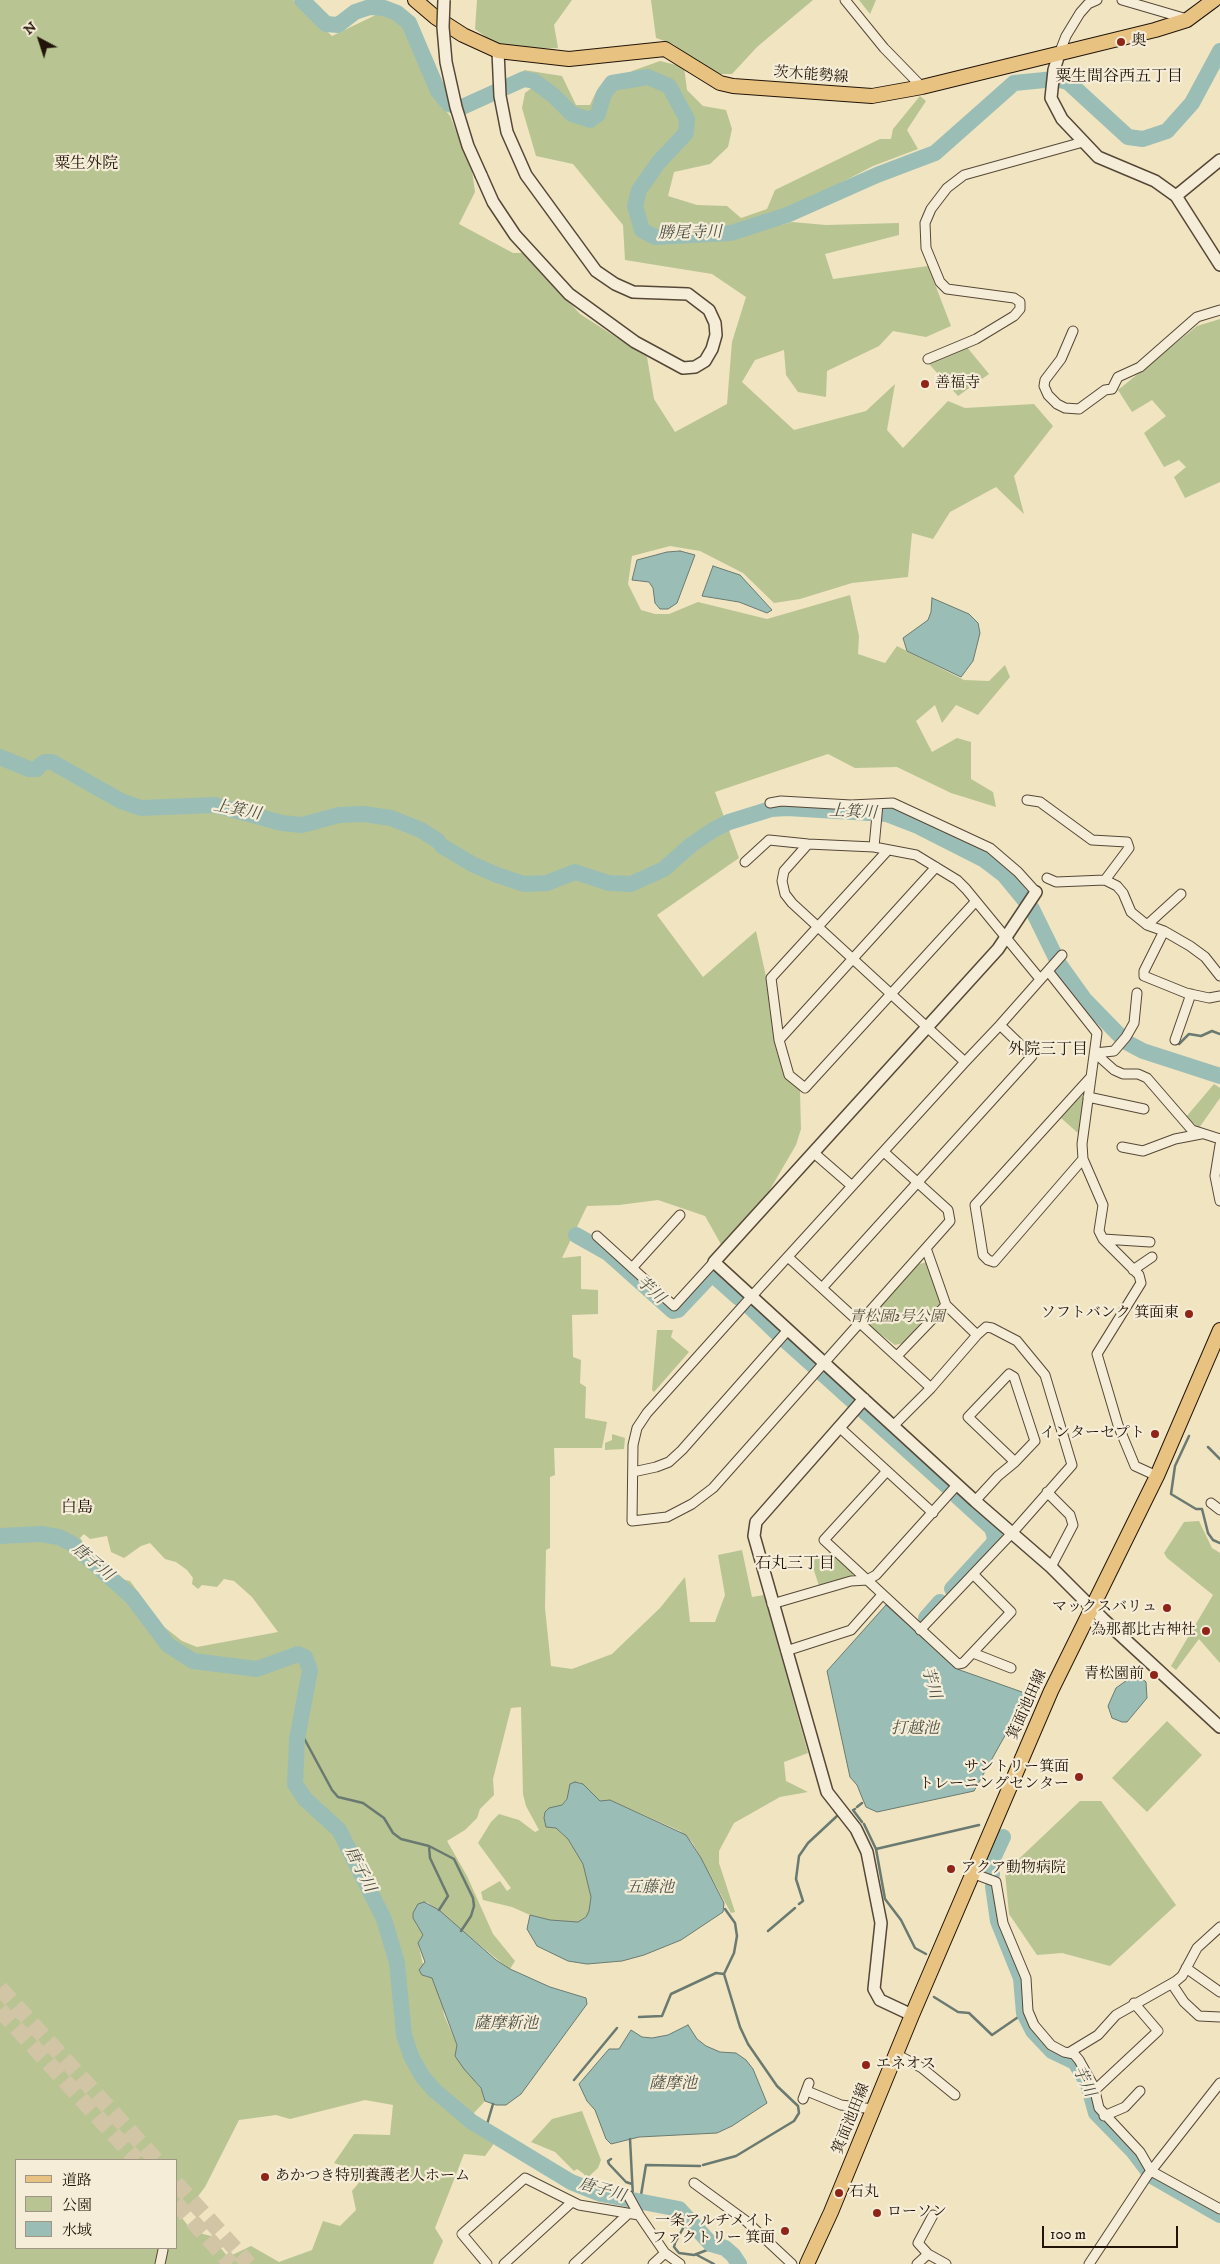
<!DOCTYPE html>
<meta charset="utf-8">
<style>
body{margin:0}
#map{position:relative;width:1220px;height:2264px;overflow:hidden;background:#f0e4c1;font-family:"IM FELL DW Pica","Noto Serif JP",serif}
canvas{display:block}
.legend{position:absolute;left:15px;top:2159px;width:162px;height:90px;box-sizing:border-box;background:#f5edd7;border:1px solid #a19685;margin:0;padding:6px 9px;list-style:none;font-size:15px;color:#221409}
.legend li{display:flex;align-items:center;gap:10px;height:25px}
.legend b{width:25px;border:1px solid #a19685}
.north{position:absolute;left:15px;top:15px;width:50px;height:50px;-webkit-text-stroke:4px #f5edd7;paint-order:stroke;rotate:320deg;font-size:14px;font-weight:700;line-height:20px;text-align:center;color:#221409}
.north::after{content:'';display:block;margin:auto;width:18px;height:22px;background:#221409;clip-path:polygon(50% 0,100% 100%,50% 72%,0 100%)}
.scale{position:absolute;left:1042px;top:2226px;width:136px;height:22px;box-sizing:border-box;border:2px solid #221409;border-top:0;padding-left:6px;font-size:15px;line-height:18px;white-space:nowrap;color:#221409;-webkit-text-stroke:4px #f5edd7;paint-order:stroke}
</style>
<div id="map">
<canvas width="1220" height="2264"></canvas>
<ul class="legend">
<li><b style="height:6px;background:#e8c280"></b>道路</li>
<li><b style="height:14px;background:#b9c493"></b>公園</li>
<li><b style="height:14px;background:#9abeb6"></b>水域</li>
</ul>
<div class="north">N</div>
<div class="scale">100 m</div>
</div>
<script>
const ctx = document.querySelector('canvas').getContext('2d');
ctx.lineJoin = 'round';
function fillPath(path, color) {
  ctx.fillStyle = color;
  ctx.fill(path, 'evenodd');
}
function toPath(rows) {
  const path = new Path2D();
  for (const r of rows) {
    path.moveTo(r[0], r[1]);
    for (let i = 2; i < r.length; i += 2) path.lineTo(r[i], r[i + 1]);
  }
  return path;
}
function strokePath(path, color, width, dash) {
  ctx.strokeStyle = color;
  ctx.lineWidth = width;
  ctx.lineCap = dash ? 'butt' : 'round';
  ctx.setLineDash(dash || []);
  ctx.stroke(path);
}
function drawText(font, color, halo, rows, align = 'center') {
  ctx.font = font + ' "IM FELL DW Pica","Noto Serif JP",serif';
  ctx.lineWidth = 4.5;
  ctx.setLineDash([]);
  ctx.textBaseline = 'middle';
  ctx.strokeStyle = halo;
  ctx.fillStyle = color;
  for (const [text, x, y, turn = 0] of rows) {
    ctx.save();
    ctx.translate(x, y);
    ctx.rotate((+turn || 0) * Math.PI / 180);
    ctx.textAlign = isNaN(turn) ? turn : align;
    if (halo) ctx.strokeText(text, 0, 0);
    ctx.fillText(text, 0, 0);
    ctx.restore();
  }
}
fillPath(toPath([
 [0,0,293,0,332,36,382,12,395,18,408,30,434,95,450,116,472,171,475,192,459,224,513,253,525,253,580,314,647,357,654,399,675,432,727,404,732,342,746,297,712,274,625,260,623,225,573,164,536,156,522,108,525,93,534,86,569,117,589,124,601,116,614,87,647,80,666,90,682,119,682,131,655,161,635,188,630,206,634,221,644,236,653,241,729,239,792,222,826,225,899,223,899,235,825,254,833,279,928,266,951,326,926,337,893,331,879,346,827,371,826,397,798,392,786,375,784,350,755,360,742,382,794,430,866,411,895,384,887,430,903,448,948,401,965,408,1034,404,1053,426,1014,476,1024,514,996,487,950,512,933,539,912,533,908,577,852,583,800,599,774,603,743,573,700,551,670,546,632,556,628,584,641,610,655,614,669,614,698,602,767,619,850,595,859,636,858,654,885,663,897,646,964,680,989,681,1005,665,1010,677,978,715,956,705,942,723,935,705,916,721,932,752,957,738,971,742,971,779,993,792,996,807,951,793,897,767,855,768,828,754,715,792,739,858,657,915,703,977,756,931,783,1054,800,1091,801,1129,796,1145,761,1205,722,1246,705,1216,658,1200,619,1205,587,1206,562,1258,581,1256,581,1289,598,1290,598,1314,572,1315,573,1357,581,1360,580,1383,586,1387,585,1418,607,1422,602,1448,554,1448,555,1475,550,1477,550,1548,546,1550,545,1608,551,1666,572,1669,612,1654,660,1608,685,1577,690,1622,715,1622,725,1595,718,1555,742,1550,752,1597,764,1595,808,1753,784,1762,786,1781,808,1792,780,1797,734,1823,719,1851,719,1863,735,1912,731,1913,692,1842,680,1831,610,1800,600,1801,579,1782,562,1805,545,1812,544,1818,549,1828,556,1828,568,1839,583,1864,591,1897,589,1914,578,1922,550,1920,530,1915,512,1907,483,1900,481,1892,500,1881,507,1891,511,1888,478,1843,491,1822,499,1814,519,1820,535,1832,539,1830,526,1806,523,1794,521,1707,511,1708,493,1779,494,1795,480,1809,477,1818,465,1830,447,1841,467,1876,493,1934,515,1961,510,1969,503,1964,427,1902,415,1922,423,1935,418,1943,426,1977,432,1977,442,2001,444,2015,457,2045,455,2056,485,2094,485,2101,473,2114,496,2134,493,2145,485,2156,464,2154,435,2228,443,2241,433,2264,0,2264],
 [84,1534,90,1539,107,1536,111,1552,124,1558,141,1546,150,1543,165,1559,176,1562,187,1570,193,1578,192,1584,198,1589,202,1585,217,1587,224,1579,234,1581,252,1597,278,1632,197,1647,182,1641,163,1626,130,1581,117,1578,91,1553,80,1538],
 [365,2100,393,2105,390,2135,354,2134,334,2163,367,2173,352,2191,356,2210,340,2226,323,2221,312,2250,279,2262,251,2246,228,2257,211,2236,192,2231,179,2214,192,2204,205,2187,239,2120,276,2115,290,2119],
 [16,2160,176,2160,176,2248,16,2248],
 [477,0,572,0,554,25,558,48,504,50,475,29],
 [651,0,813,0,757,47,732,74,711,74,673,44,656,38],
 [859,0,876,0,870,14],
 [660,61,684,67,687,90,703,106,726,110,732,129,728,147,710,164,674,172,668,196,697,205,727,206,741,218,767,209,775,190,880,139,891,139,893,129,920,96,926,101,907,130,918,149,873,166,787,211,731,230,657,234,646,228,637,206,642,191,658,165,676,149,688,134,690,119,671,85,648,75,628,76,632,71],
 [524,70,562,76,576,105,590,105,596,92,600,97,596,111,589,115,574,111,557,94,536,78,524,76],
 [1220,319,1220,482,1185,498,1174,477,1186,467,1179,460,1164,467,1144,433,1166,416,1152,400,1132,412,1118,390,1197,326],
 [966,346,989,374,958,396,929,364],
 [1214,1084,1220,1088,1220,1098,1199,1128,1186,1117],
 [1081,1096,1085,1098,1079,1134,1061,1118],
 [928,1262,941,1302,904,1343,895,1345,871,1327,868,1318,919,1264],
 [657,1330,673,1330,671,1337,689,1352,654,1392,652,1390],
 [612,1434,625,1438,624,1449,605,1450,605,1443,612,1440],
 [1199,1521,1212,1548,1220,1553,1220,1663,1199,1639,1176,1670,1171,1666,1213,1595,1167,1558,1164,1553,1184,1522],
 [832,1552,853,1571,853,1577,819,1586,811,1561],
 [1167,1721,1202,1755,1147,1812,1112,1778],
 [1080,1801,1101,1801,1176,1905,1110,1966,1062,1953,1037,1955,1009,1914,1005,1872],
 [582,2111,601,2160,598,2168,586,2179,584,2174,577,2169,574,2171,555,2152,531,2142,552,2119]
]), '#b9c493');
const water = toPath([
 [680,551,695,555,677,603,668,609,660,609,655,603,653,588,649,582,632,580,637,560,667,552,680,551],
 [713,566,740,575,772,610,767,613,739,602,702,596,713,566],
 [932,598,969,614,978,623,980,633,973,661,961,677,907,651,903,638,928,620,931,612,932,598],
 [886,1605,957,1669,1022,1692,1026,1698,974,1791,877,1812,866,1807,857,1785,850,1777,827,1671,886,1605],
 [1139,1676,1146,1682,1147,1698,1127,1722,1122,1722,1112,1718,1108,1706,1116,1688,1130,1678,1139,1676],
 [575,1782,583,1784,600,1801,610,1800,686,1835,701,1858,724,1903,723,1912,681,1940,644,1955,622,1961,587,1964,568,1961,537,1946,527,1929,530,1915,550,1920,578,1922,586,1917,589,1911,591,1897,583,1864,568,1839,556,1828,546,1827,544,1818,545,1812,549,1808,562,1805,567,1799,570,1784,575,1782],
 [424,1902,439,1910,496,1960,510,1969,550,1987,586,1998,587,2004,521,2094,506,2105,496,2105,485,2101,481,2088,464,2069,455,2056,457,2045,432,1978,422,1975,419,1970,425,1962,418,1943,423,1935,413,1918,413,1913,418,1904,424,1902],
 [688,2025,697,2039,706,2046,720,2052,736,2053,746,2060,753,2069,767,2103,732,2126,717,2133,639,2137,611,2144,606,2139,595,2110,587,2101,579,2084,609,2049,619,2049,631,2030,642,2037,652,2038,668,2035,688,2025]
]);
fillPath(water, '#9abeb6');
strokePath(water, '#6a7a71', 1);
strokePath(toPath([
 [1179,1044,1189,1034,1201,1036,1212,1031,1220,1034],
 [1189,1436,1175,1466,1171,1494,1196,1509,1202,1509,1208,1533,1213,1540,1220,1543],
 [1208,1447,1220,1459],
 [298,1727,332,1790,338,1797,363,1803,384,1818,393,1833,401,1839,429,1846,454,1859,473,1898,474,1906,471,1916,461,1931],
 [857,1807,862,1803],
 [855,1809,853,1810,862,1822],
 [864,1824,876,1849,885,1899,901,1920,915,1948,926,1954],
 [429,1846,430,1858,448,1896,439,1910],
 [876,1849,979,1825],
 [799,1904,803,1901,796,1879,799,1856,808,1843,837,1816],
 [768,1931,795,1908],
 [724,1974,734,1953,737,1936,735,1923,725,1909],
 [934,1997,958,2012,969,2013,992,2035,1024,2013],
 [639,2017,662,2016,671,1994,716,1973,724,1974,740,2027,748,2044,777,2086,798,2106,799,2113,794,2121,736,2156,703,2165],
 [574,2080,617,2028],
 [485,2131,493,2104],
 [630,2139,633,2197],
 [611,2159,608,2161,609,2164,626,2182,632,2184],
 [640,2201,646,2165,700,2166],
 [688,2219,675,2243,674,2247,679,2253,694,2255,720,2245],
 [697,2255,714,2264]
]), '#6a7a71', 2.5);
strokePath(toPath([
 [302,0,326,24,338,25,355,12,370,7,384,8,397,13,409,23,438,91,449,104,460,108,524,79,534,81,554,96,572,114,590,120,598,114,604,94,612,83,648,77,669,86,687,119,686,133,658,163,639,190,635,206,642,230,655,237,731,233,787,215,877,175,935,153,1014,83,1055,79,1068,82,1128,137,1143,139,1167,131,1192,103,1220,51],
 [0,757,29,769,37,769],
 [40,765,45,762,52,762,121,801,141,808,215,805,282,823,302,825,339,815,364,814,391,818,421,830,438,841],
 [442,846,472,864,497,875,524,884,547,883,575,872,609,883,631,884,664,869,691,845,713,830,729,822,771,809,787,808,887,814,918,826,983,859,1004,875,1032,909,1059,964,1084,999,1126,1042,1143,1051,1220,1076],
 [576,1235,608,1253,673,1311,678,1310,712,1274,739,1298],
 [750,1307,778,1334],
 [786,1341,815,1367],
 [823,1374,947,1486],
 [0,1536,41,1534,59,1537,71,1543,132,1597,168,1645,193,1661,257,1669,298,1654,305,1657,310,1670,297,1739,295,1784,305,1799,339,1830,384,1919,397,1963,404,2035,411,2056,422,2076,434,2090,472,2122,571,2182,601,2194,679,2209,711,2244,725,2248,733,2255,739,2264],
 [952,1589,993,1544,995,1538,992,1528,957,1496],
 [926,1618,940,1602],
 [992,1874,991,1863,1003,1837],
 [993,1886,998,1921,1021,1978,1024,2013,1033,2031,1052,2051,1075,2062,1088,2084,1096,2113,1133,2151,1152,2176,1220,2215]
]), '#9abeb6', 16);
strokePath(toPath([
 [0,1988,156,2160],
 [0,2010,137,2160],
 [176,2183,249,2264],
 [176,2203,231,2264]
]), '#d1c5a5', 16, [16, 8]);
const minor = toPath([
 [845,0,884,48,922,87],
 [1122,0,1187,19],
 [1059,54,1066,36,1080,13,1088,4,1097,0],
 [1073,331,1061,359,1045,380,1044,386,1048,395,1057,404,1065,408,1079,409,1105,390,1112,389,1118,377,1140,367,1197,317,1220,310],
 [928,359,976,339,1014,316,1020,309,1020,302,1014,298,947,289,940,282,926,248,925,223,931,209,947,188,964,175,1083,142],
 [1027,800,1040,802,1092,840,1127,842,1129,848,1105,880],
 [770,803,781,801,851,805,893,803,990,848,1018,872,1036,892],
 [808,844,784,871,782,881,785,894,792,903,965,1062],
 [874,847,878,804],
 [888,850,771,978,779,1040,789,1075,805,1088,976,901],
 [745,862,769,840,808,844,874,847,916,855,957,880,966,889,1040,979],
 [1047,878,1056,882,1105,880,1117,886,1123,893,1131,912,1147,925,1164,931,1190,946,1205,957,1220,976],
 [1147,925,1181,894],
 [1164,931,1144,971,1144,976,1186,993,1209,998,1220,996],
 [1048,971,1097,1033,1082,1144,1083,1159,1103,1205,1099,1231,1103,1239,1139,1275,1141,1283,1097,1354,1118,1425,1135,1466,1157,1476],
 [779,1040,936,867],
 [1175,1040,1191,994],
 [1095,1053,1114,1070,1123,1074,1138,1074,1147,1078,1192,1130,1220,1139],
 [1095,1053,1114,1051,1126,1037,1134,1023,1137,993],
 [1088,1097,1144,1109],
 [1220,1145,1215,1176,1220,1201],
 [1122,1147,1143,1151,1175,1139,1201,1134],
 [884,1152,948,1210,950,1221,713,1488,692,1504,667,1517,632,1521,633,1445,637,1428,647,1413,752,1296,965,1062,1000,1025,1062,955],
 [814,1153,852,1186],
 [1083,1159,994,1262,988,1260,983,1255,975,1205,1090,1078],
 [597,1236,674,1306,714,1262],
 [1103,1239,1150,1242],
 [926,1248,946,1305,977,1335],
 [788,1257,931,1388],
 [632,1268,680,1215],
 [1133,1270,1152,1257],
 [822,1288,1032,1056,1000,1025],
 [897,1356,946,1305],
 [893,1426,931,1388,977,1335,986,1327,992,1328,1017,1341,1045,1375,1072,1465,1013,1532,920,1630],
 [839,1427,933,1513],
 [887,1471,824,1540,958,1664,963,1663,1011,1612,973,1574],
 [633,1472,656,1467,669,1462,682,1450,788,1330],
 [1047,1492,1070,1515,1073,1525,1051,1567],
 [975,1501,998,1476,1015,1462,1035,1441,1014,1377,1009,1374,968,1417,1015,1462],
 [1211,1503,1220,1510],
 [772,1604,851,1581,867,1580,876,1575,957,1485],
 [786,1651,851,1630,882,1595],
 [973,1653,1011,1668],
 [972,1873,996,1882,1003,1923,1026,1978,1028,2011,1034,2025,1051,2045,1064,2052,1074,2054,1079,2060,1094,2087,1099,2108,1140,2152,1151,2171,1220,2209],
 [1186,1968,1220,1992],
 [1172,1984,1184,2002,1199,2016,1220,2017],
 [1070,2052,1098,2035,1116,2015,1176,1981,1182,1976,1197,1948,1220,1927],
 [896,2054,922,2068,955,2095],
 [1095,2090,1158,2031,1134,2003],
 [807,2091,841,2105,873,2109],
 [803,2099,809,2083],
 [1104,2116,1125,2107,1140,2091],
 [694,2183,746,2221,792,2264],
 [628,2195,639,2215],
 [933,2215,918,2243,928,2254,946,2264],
 [160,2264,163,2250],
 [487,2264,462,2234,525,2178,579,2205,639,2215,665,2253,680,2264],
 [504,2264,572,2202],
 [574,2264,628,2214],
 [653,2264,665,2253],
 [917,2264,928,2254],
 [1089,2264,1147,2176,1220,2083]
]);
const tertiary = toPath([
 [1059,54,1054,70,1051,98,1062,119,1098,157,1155,181,1176,196,1220,265],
 [481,175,493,202,515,235,569,294,635,342,683,368,695,367,705,361,712,349,716,335,715,323,709,310,688,294,633,292,615,284,596,271,526,175,507,132,500,96,498,51],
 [1176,196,1220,160],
 [1036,892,998,949,714,1262,975,1501,1051,1567,1103,1619,1220,1727],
 [864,1399,756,1522,754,1536,827,1792,856,1829,867,1852,881,1923,874,1989,880,2000,912,2015]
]);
const primary = toPath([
 [415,0,435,17,463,35,498,51,569,59,665,49,720,83,733,86,872,96,922,87,1155,30,1187,20,1214,0],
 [807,2264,831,2212,912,2015,1051,1691,1157,1476,1220,1330]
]);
strokePath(minor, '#564837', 11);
strokePath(tertiary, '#564837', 14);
strokePath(primary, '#221409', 16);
strokePath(minor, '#f5edd7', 9);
strokePath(tertiary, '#f5edd7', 11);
strokePath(primary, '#e8c280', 14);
const tertiaryBridge = toPath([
 [444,0,443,27,446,62,456,107,468,146,481,175]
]);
strokePath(tertiaryBridge, '#564837', 14, []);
strokePath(tertiaryBridge, '#f5edd7', 11);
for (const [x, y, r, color] of [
 [1121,42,5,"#8f2418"],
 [925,384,5,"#8f2418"],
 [1189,1314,5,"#8f2418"],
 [1155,1434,5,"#8f2418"],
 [1167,1608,5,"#8f2418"],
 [1206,1631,5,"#8f2418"],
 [1154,1675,5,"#8f2418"],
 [1079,1777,5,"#8f2418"],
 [951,1869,5,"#8f2418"],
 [866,2065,5,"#8f2418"],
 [265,2177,5,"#8f2418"],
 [839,2193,5,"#8f2418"],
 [877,2213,5,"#8f2418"],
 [785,2231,5,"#8f2418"]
]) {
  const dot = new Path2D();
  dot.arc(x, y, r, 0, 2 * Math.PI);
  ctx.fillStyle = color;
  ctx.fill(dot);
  strokePath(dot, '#f5edd7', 2);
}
drawText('15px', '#221409', '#f5edd7', [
 ["奥",1131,42],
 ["善福寺",935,384],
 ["ソフトバンク 箕面東",1179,1314,"right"],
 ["インターセプト",1145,1434,"right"],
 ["マックスバリュ",1157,1608,"right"],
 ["為那都比古神社",1196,1631,"right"],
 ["青松園前",1144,1675,"right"],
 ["サントリー箕面",1069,1768,"right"],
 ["トレーニングセンター",1069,1785,"right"],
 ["アクア動物病院",961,1869],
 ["エネオス",876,2065],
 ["あかつき特別養護老人ホーム",275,2177],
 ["石丸",849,2193],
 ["ローソン",887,2213],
 ["一条アルチメイト",775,2222,"right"],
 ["ファクトリー 箕面",775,2239,"right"]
], 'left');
drawText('15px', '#221409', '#f5edd7', [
 ["茨木能勢線",811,76,4],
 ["箕面池田線",1028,1705,-66],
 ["箕面池田線",852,2119,-68]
]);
drawText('italic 15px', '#575239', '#f5edd7', [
 ["青松園2号公園",897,1318]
]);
drawText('16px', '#221409', '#f5edd7', [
 ["粟生間谷西五丁目",1119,78],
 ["粟生外院",86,165],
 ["外院三丁目",1048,1051],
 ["白島",77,1509],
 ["石丸三丁目",795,1565]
]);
drawText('italic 16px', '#4c5046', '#f5edd7', [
 ["勝尾寺川",690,234,-1],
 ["上箕川",237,811,11],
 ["上箕川",853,813,3],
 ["芋川",650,1291,42],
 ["唐子川",92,1563,40],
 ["芋川",930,1683,73],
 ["打越池",915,1730],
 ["唐子川",359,1870,63],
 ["五藤池",650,1889],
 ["薩摩新池",506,2025],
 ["芋川",1083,2082,64],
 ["薩摩池",673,2085],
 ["唐子川",602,2191,16]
]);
</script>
